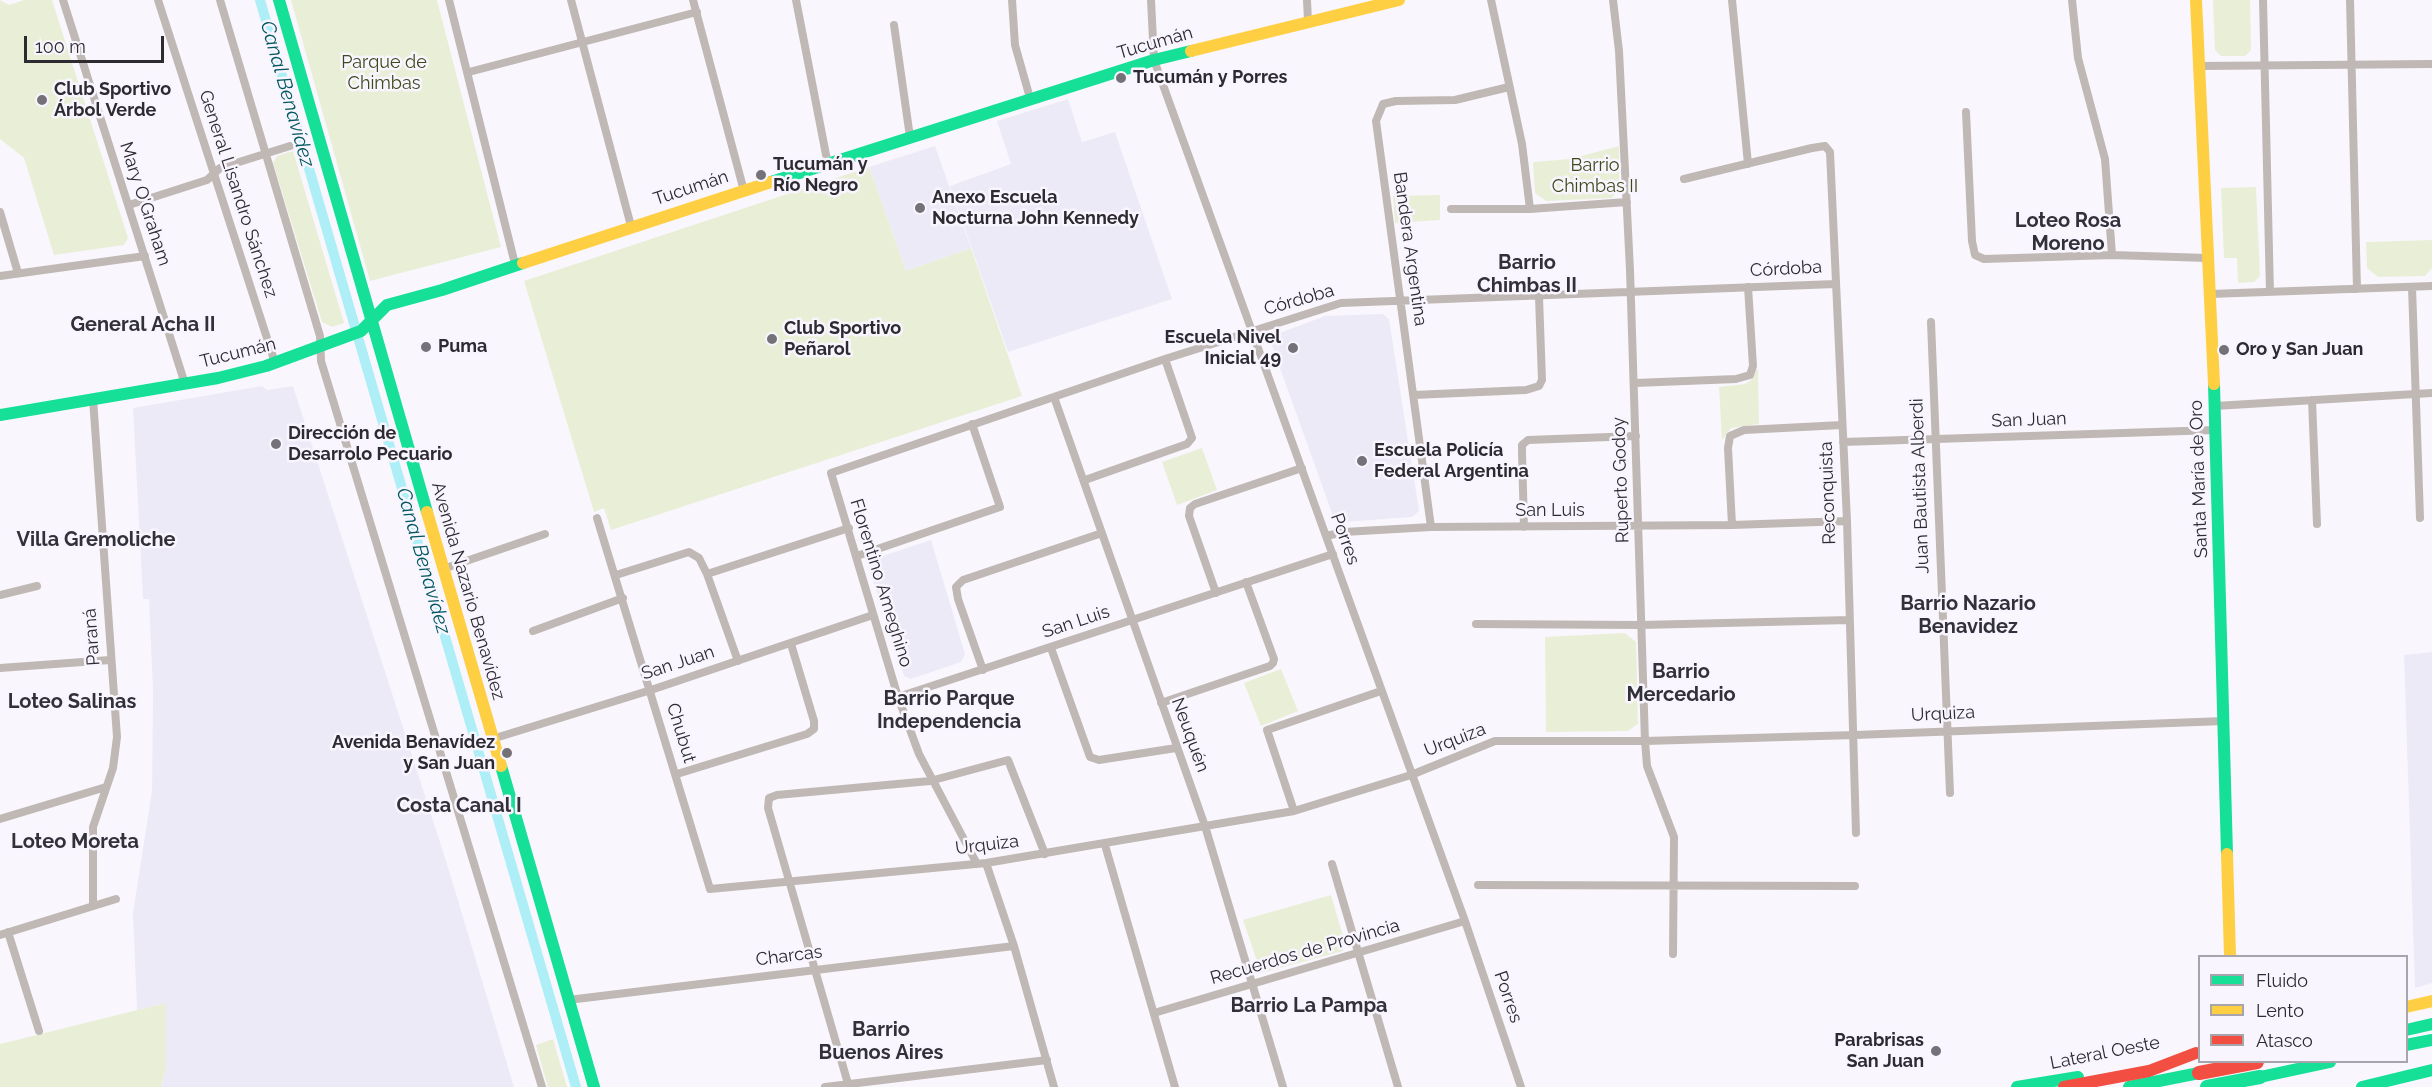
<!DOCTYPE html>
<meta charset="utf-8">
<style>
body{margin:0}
#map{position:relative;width:2432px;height:1087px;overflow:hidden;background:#f9f7fd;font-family:Raleway,sans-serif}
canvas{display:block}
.legend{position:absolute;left:2198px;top:955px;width:210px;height:108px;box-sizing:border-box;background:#f8f5ff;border:2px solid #a7a4ac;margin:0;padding:8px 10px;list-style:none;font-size:18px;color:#2d2b30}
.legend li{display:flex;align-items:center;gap:12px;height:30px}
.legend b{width:30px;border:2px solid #a7a4ac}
.scale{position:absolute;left:24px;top:36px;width:140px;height:27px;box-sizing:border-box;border:3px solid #2d2b30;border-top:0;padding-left:8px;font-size:18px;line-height:21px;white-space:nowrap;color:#2d2b30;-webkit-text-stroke:4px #f8f5ff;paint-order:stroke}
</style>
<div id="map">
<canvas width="2432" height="1087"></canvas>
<ul class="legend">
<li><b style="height:8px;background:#16e098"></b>Fluido</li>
<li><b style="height:8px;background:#ffcf43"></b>Lento</li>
<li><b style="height:8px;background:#f24e42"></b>Atasco</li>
</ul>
<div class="scale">100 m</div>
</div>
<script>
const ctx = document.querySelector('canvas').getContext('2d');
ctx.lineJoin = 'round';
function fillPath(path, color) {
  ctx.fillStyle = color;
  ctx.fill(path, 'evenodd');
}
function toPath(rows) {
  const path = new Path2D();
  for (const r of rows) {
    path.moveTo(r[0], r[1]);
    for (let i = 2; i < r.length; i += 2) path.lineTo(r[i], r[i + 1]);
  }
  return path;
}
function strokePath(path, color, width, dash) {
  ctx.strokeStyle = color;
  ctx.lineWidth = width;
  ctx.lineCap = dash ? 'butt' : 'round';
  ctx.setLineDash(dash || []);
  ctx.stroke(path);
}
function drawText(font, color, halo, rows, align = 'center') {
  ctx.font = font + ' Raleway,sans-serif';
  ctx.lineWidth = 5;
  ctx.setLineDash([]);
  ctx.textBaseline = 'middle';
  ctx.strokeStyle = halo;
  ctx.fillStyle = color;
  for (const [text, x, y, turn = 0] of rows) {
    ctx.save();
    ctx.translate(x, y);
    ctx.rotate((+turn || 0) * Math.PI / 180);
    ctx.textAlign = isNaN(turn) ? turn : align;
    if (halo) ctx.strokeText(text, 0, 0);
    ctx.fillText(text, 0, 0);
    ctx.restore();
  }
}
fillPath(toPath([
 [1068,99,1082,142,1115,132,1172,299,1008,352,950,186,1011,164,997,121],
 [935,146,971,248,906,271,869,167],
 [1383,314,1389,319,1419,511,1412,517,1343,522,1333,516,1271,343,1274,335,1325,316],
 [262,386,267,390,293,386,447,864,514,1087,161,1087,166,1067,166,1003,137,1010,133,913,152,791,153,691,149,599,143,599,133,408],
 [931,540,965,654,961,662,911,679,904,676,869,568,871,560],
 [2432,652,2432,983,2415,988,2404,655]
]), '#edeaf7');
fillPath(toPath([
 [0,0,9,5,24,0,52,0,128,238,124,245,54,255,24,158,0,139],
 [291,0,437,0,501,247,370,281],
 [2213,0,2250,0,2251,50,2245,56,2221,56,2215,50],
 [1619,146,1619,189,1612,198,1546,201,1535,193,1533,162,1570,159],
 [293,151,344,323,332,327,322,322,273,163,277,156],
 [869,167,906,271,971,248,1022,396,611,530,604,508,594,512,524,281],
 [2256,187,2260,276,2254,282,2238,283,2237,258,2224,258,2221,188],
 [1440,195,1440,220,1395,223,1393,196],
 [2432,240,2432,268,2425,276,2378,277,2367,268,2366,242],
 [1758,369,1759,424,1731,428,1722,440,1719,387,1745,384,1751,380,1756,370],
 [1202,448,1217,490,1177,505,1162,462],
 [1625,633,1636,642,1638,724,1628,731,1546,732,1545,637],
 [1281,669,1298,711,1261,726,1244,683],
 [1331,895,1345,943,1343,951,1261,973,1243,920],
 [166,1003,166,1067,161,1087,0,1087,0,1044],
 [553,1039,567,1087,548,1087,536,1045]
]), '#e9efd7');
strokePath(toPath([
 [260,0,576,1087]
]), '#aeeff7', 10);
strokePath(toPath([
 [63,0,185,384],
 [158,0,275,363],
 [220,0,320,336,321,361,542,1087],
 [449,0,515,264],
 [571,0,631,226],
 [693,0,744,191],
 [796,0,828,165],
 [1012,0,1015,45,1030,98],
 [1151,0,1154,60,1465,921,1521,1087],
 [1307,0,1308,21],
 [1491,0,1522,144,1530,209],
 [1613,0,1619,51,1630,270,1645,741,1647,766,1674,837,1673,954],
 [1732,0,1748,164],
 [2072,0,2078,58,2105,159,2112,255],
 [2263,0,2270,292],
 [2350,0,2357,289],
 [894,25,910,137],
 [2200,66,2432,64],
 [469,72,697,12],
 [1966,112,1972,241,1975,255,1984,259,2112,255,2208,258],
 [1684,179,1812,148,1825,146,1830,152,1847,521,1856,833],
 [129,205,207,180,220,168,290,146],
 [1451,209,1530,209,1627,202],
 [0,212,18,273],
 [0,276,145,256],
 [2412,287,2420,518],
 [2210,294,2432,286],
 [1931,322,1950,793],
 [1635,383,1736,379,1750,375,1753,366,1748,287],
 [1414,395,1526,390,1539,386,1542,380,1539,297],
 [1054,397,1205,826,1283,1087],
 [93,399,117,737,113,768,93,827,93,906],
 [2312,400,2317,524],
 [2215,406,2432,393],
 [1843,442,2216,430],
 [1085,480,1187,444,1192,438,1165,359],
 [597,518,710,889,986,863,1294,811,1411,775,1495,741,1645,741,1855,735,2224,721],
 [1732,525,1728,448,1730,436,1744,430,1842,425],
 [1431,527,1376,121,1383,104,1396,101,1455,100,1509,87],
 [1524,527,1522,452,1522,445,1528,440,1636,436],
 [1326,536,1344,532,1431,527,1732,525,1847,521],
 [857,556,1000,507,972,424],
 [443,569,545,534],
 [707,574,849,528],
 [616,575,689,552,699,558,707,574,738,661],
 [1216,593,1189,516,1190,508,1195,504,1302,468],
 [0,595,37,586],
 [1476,624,1641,625,1849,620],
 [533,631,623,598],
 [1051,648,1090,757,1099,760,1176,748],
 [0,668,110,660],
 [983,670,958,599,956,587,963,580,1102,533],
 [898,697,1333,554],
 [1161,703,1270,666,1273,663,1274,659,1246,582],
 [492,739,651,690,873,615],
 [677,774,807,734,814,729,814,721,791,644],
 [1294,811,1267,730,1381,691],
 [0,819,106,787],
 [1105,845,1175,1087],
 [986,863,1014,946,1054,1087],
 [977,864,919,754,898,697,831,473,1165,359,1341,303,1835,284],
 [1332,864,1398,1087],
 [1478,885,1855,886],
 [8,932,39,1031],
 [0,935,116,899],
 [568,1000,1014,946],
 [1154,1013,1465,921],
 [825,1087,1047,1060],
 [849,1087,768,808,769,798,777,795,930,781,1008,760,1045,854]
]), '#c0b8b4', 8);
strokePath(toPath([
 [279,0,427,512],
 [771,182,1154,60,1191,51],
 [2214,384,2227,854],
 [0,415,218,378,266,366,361,331,387,305,442,290,523,263],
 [501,766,594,1087],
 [2406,1030,2432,1024],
 [2406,1045,2432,1040],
 [2260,1077,2330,1062],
 [2017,1087,2078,1077],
 [2129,1087,2199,1073],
 [2362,1087,2432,1070]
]), '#16e098', 12);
strokePath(toPath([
 [2196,0,2214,384],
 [1191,51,1399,0],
 [523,263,771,182],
 [427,512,501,766],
 [2227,854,2230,956],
 [2406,1007,2432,1001]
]), '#ffcf43', 12);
strokePath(toPath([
 [2064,1087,2149,1071,2196,1053]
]), '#f24e42', 12);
strokePath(toPath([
 [2207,1087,2260,1077]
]), '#16e098', 14);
strokePath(toPath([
 [2199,1073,2257,1062]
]), '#f24e42', 14);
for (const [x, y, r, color] of [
 [1121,78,6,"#747278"],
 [42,100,6,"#747278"],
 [761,175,6,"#747278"],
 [920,208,6,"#747278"],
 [772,339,6,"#747278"],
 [426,347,6,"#747278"],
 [1293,348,6,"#747278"],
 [2224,350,6,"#747278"],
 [276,444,6,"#747278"],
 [1362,461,6,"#747278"],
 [507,753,6,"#747278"],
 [1936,1051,6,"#747278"]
]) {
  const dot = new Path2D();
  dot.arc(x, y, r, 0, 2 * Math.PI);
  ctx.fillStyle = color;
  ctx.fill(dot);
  strokePath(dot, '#f8f5ff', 2);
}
drawText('18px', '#2d2b30', '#f8f5ff', [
 ["Tucumán",1155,43,-16],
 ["Tucumán",691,188,-18],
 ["General Lisandro Sánchez",238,194,72],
 ["Mary O'Graham",145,204,72],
 ["Bandera Argentina",1410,249,82],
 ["Córdoba",1786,269,-3],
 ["Córdoba",1299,300,-16],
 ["Tucumán",238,353,-14],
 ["San Juan",2029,420,-2],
 ["Santa María de Oro",2199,479,-92],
 ["Ruperto Godoy",1621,480,-92],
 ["Juan Bautista Alberdi",1920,486,-92],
 ["Reconquista",1828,493,-92],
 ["San Luis",1550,511],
 ["Porres",1345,539,70],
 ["Florentino Ameghino",881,583,73],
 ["Avenida Nazario Benavídez",468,591,74],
 ["San Luis",1076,622,-18],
 ["Paraná",92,637,-94],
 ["San Juan",678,663,-18],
 ["Urquiza",1943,714,-3],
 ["Chubut",681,733,73],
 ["Neuquén",1190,735,70],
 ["Urquiza",1455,740,-21],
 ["Urquiza",987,845,-7],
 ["Recuerdos de Provincia",1305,952,-16],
 ["Charcas",789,956,-7],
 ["Porres",1508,997,71],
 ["Lateral Oeste",2105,1053,-11]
]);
drawText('18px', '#3e4818', '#f8f5ff', [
 ["Parque de",384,63],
 ["Chimbas",384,84],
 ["Barrio",1595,166],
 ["Chimbas II",1595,187]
]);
drawText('bold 18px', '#2d2b30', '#f8f5ff', [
 ["Tucumán y Porres",1133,78],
 ["Club Sportivo",54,90],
 ["Árbol Verde",54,111],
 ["Tucumán y",773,165],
 ["Río Negro",773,186],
 ["Anexo Escuela",932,198],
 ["Nocturna John Kennedy",932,219],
 ["Club Sportivo",784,329],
 ["Peñarol",784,350],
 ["Escuela Nivel",1281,338,"right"],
 ["Inicial 49",1281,359,"right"],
 ["Puma",438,347],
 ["Oro y San Juan",2236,350],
 ["Dirección de",288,434],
 ["Desarrolo Pecuario",288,455],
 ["Escuela Policía",1374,451],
 ["Federal Argentina",1374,472],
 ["Avenida Benavídez",495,743,"right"],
 ["y San Juan",495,764,"right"],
 ["Parabrisas",1924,1041,"right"],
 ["San Juan",1924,1062,"right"]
], 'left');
drawText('italic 20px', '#00575e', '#f8f5ff', [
 ["Canal Benavídez",287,94,74],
 ["Canal Benavídez",423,561,74]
]);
drawText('bold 20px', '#323039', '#f8f5ff', [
 ["Loteo Rosa",2068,221],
 ["Moreno",2068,244],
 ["Barrio",1527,263],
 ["Chimbas II",1527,286],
 ["General Acha II",143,325],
 ["Villa Gremoliche",96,540],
 ["Barrio Nazario",1968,604],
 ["Benavidez",1968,627],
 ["Barrio",1681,672],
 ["Mercedario",1681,695],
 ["Barrio Parque",949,699],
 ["Independencia",949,722],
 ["Loteo Salinas",72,702],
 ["Costa Canal I",459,806],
 ["Loteo Moreta",75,842],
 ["Barrio La Pampa",1309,1006],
 ["Barrio",881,1030],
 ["Buenos Aires",881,1053]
]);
</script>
